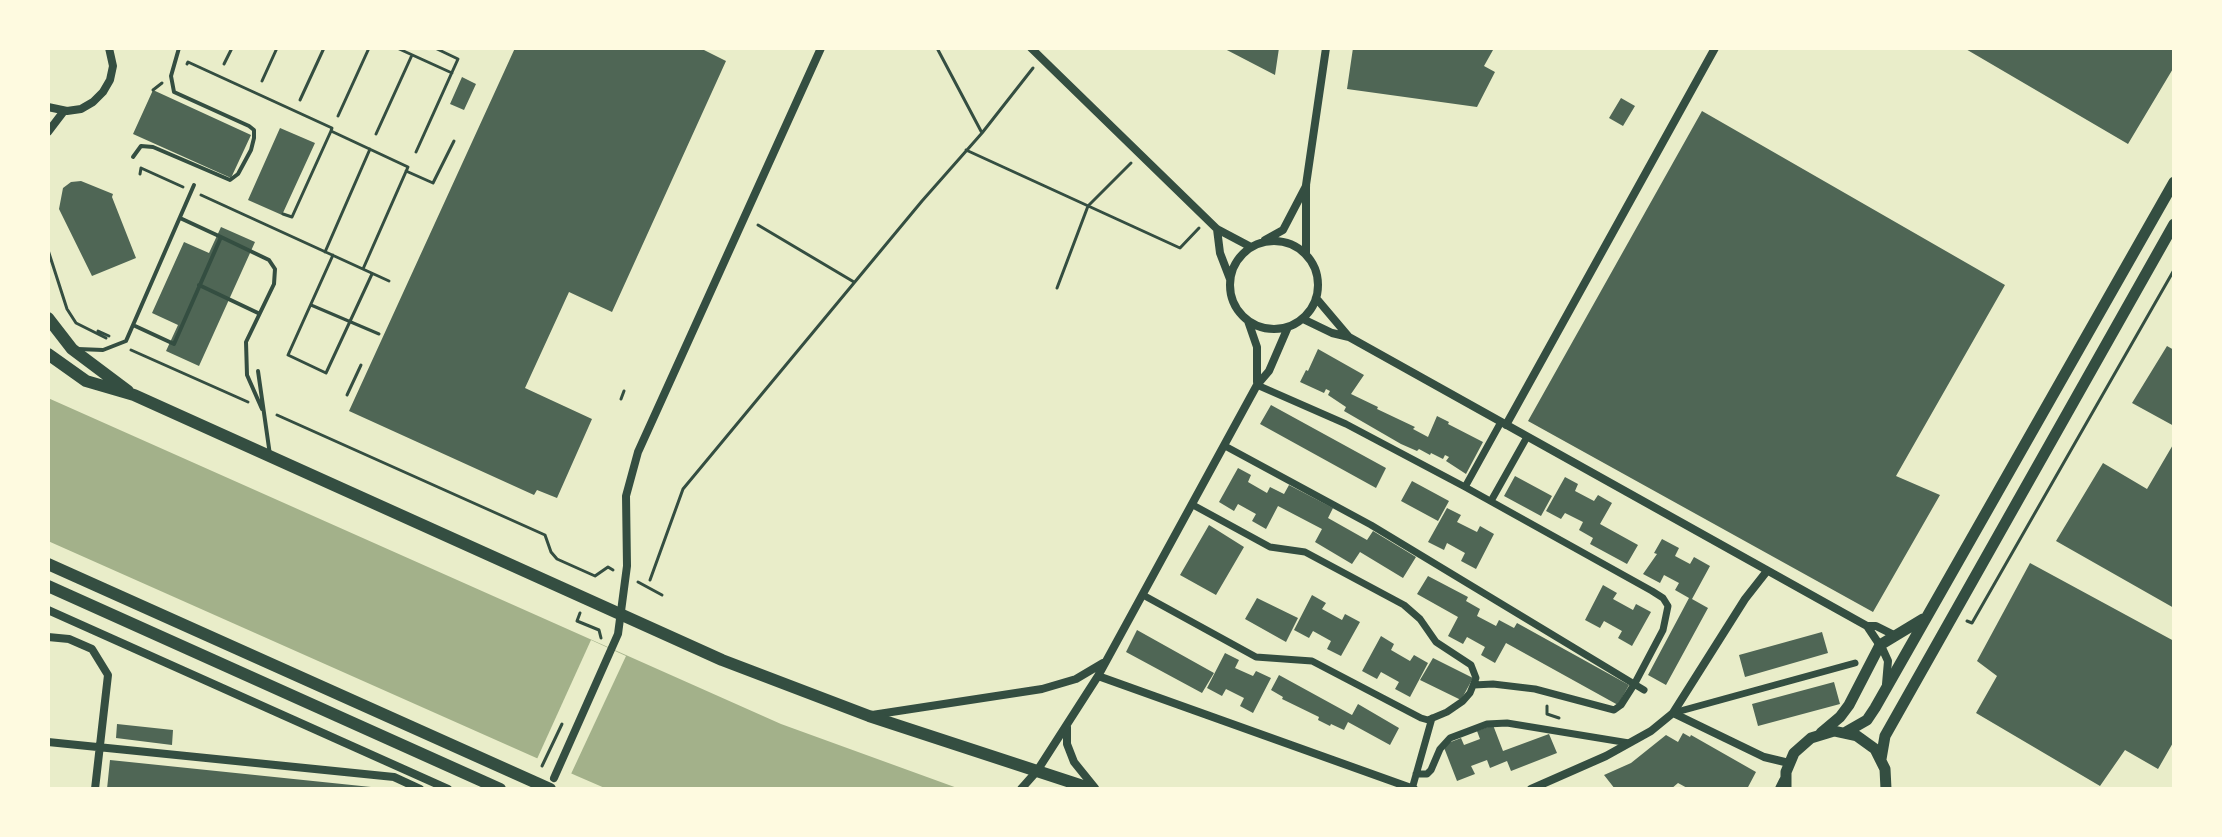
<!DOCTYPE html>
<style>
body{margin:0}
#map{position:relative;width:2222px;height:837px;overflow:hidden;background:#e9edc9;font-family:Karla,sans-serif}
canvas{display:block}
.frame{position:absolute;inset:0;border:50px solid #fefae0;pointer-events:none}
</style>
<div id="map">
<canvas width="2222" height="837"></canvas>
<div class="frame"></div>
</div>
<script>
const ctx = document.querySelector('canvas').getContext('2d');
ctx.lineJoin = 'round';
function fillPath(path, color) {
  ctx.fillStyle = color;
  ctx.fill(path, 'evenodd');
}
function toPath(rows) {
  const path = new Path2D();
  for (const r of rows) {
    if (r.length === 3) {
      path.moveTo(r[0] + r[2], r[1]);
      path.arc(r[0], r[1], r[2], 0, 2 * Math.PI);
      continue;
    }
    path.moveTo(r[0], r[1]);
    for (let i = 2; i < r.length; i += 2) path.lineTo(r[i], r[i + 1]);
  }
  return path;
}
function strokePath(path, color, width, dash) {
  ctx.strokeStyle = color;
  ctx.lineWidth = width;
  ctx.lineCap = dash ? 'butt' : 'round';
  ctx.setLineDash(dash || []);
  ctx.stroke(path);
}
fillPath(toPath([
 [48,398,781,724,960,789,607,789,577,776,48,541]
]), '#a3b18a');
fillPath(toPath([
 [591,640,626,656,571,774,537,759]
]), '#e9edc9');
fillPath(toPath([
 [515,48,700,48,726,61,612,312,569,292,525,388,592,419,557,498,537,490,534,495,349,411],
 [1223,48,1279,48,1275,75],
 [1353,48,1476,48,1493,50,1484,66,1495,72,1477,107,1347,89],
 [1964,48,2174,48,2174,67,2128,144],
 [462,77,476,84,464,110,450,104],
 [153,90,251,135,231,178,133,134],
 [1621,98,1635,106,1623,126,1609,118],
 [1702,111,2005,285,1896,476,1940,495,1873,612,1528,421],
 [280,128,315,143,282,215,248,200],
 [81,181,113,194,112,197,136,258,92,276,59,209,63,188,71,182],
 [221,227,255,242,199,366,166,351,178,325,152,313,184,242,209,253],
 [2167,346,2174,350,2174,426,2132,403],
 [1318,349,1364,375,1351,394,1378,407,1377,409,1415,427,1413,429,1428,437,1437,416,1449,422,1448,424,1483,442,1466,474,1446,461,1449,457,1445,455,1443,459,1431,453,1430,455,1419,449,1417,451,1401,444,1344,411,1346,407,1328,395,1330,391,1326,389,1324,393,1300,382,1306,370,1308,371],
 [1271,405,1386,468,1376,488,1260,424],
 [2174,443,2174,608,2056,541,2103,463,2147,489],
 [1238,468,1251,475,1248,482,1267,493,1270,487,1284,494,1289,485,1333,508,1328,518,1367,540,1373,531,1416,557,1403,578,1360,552,1352,564,1315,542,1322,529,1278,506,1266,529,1252,521,1256,514,1238,504,1234,511,1219,502],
 [1515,476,1552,496,1541,516,1504,496],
 [1565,477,1578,484,1575,491,1594,501,1598,495,1612,503,1600,524,1638,545,1627,564,1590,544,1593,538,1579,530,1583,522,1565,513,1561,519,1546,511],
 [1412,481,1449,501,1438,521,1401,501],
 [1447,508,1461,515,1457,522,1477,532,1480,526,1494,534,1476,569,1461,561,1465,553,1447,543,1444,550,1428,542],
 [1209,525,1244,547,1216,595,1180,575],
 [1662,539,1679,548,1675,556,1690,564,1694,557,1710,566,1692,599,1708,608,1666,685,1648,675,1689,598,1675,590,1679,583,1664,575,1660,583,1643,574,1657,554,1654,553],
 [2030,563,2174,641,2174,741,2158,769,2125,750,2100,786,1976,713,1997,676,1977,661],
 [1428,576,1468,597,1466,601,1480,609,1477,616,1496,626,1499,620,1514,628,1517,623,1629,685,1618,705,1506,643,1495,663,1481,655,1485,647,1467,637,1463,644,1448,636,1458,617,1417,594],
 [1603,585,1617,593,1613,599,1633,610,1636,604,1651,612,1632,646,1618,638,1622,631,1604,621,1600,628,1585,620],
 [1312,595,1326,603,1322,609,1342,620,1345,614,1360,622,1341,656,1327,649,1331,641,1313,631,1309,638,1294,630],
 [1257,598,1298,618,1286,642,1245,619],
 [1137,630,1214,673,1202,693,1126,652],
 [1822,632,1828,653,1745,677,1739,655],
 [1381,636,1394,644,1391,650,1410,661,1414,655,1428,663,1410,697,1395,689,1399,682,1381,672,1377,679,1362,671],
 [1225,653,1239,660,1235,668,1253,676,1256,671,1271,678,1253,713,1240,706,1244,698,1226,689,1222,696,1207,688],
 [1433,658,1473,678,1461,700,1420,680],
 [1279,675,1352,715,1358,704,1399,728,1390,745,1348,722,1344,730,1331,724,1330,726,1318,720,1319,717,1282,699,1283,697,1271,690],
 [1834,682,1840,704,1758,726,1752,704],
 [117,724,173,730,172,745,116,738],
 [1493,725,1503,751,1549,734,1557,753,1511,771,1507,761,1490,768,1487,760,1471,766,1475,774,1457,781,1443,745,1461,738,1464,745,1480,739,1477,731],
 [1683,733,1690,737,1691,735,1756,772,1747,789,1689,789,1678,783,1671,789,1615,789,1604,775,1631,763,1666,735,1678,742],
 [110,760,371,787,371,789,107,789]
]), '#4f6655');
strokePath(toPath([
 [397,48,452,73],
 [937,48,982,133],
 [187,64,188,62,332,128,331,131],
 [224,64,232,48],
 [262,81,277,48],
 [153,90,162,83],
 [300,100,324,48],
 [338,116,369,48],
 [376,134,412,55],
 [966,150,1180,248,1199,228],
 [416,152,458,59,435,48],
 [406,171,433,183,454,141],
 [140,174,141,168,183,187],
 [201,195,389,281],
 [283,214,292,217,331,131,408,167,363,269],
 [758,225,854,282],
 [48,250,67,309,76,323,106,338],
 [325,252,370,149],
 [333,255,288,355,326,373,372,274],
 [1057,288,1088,206,1131,163],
 [311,305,379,334],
 [98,331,109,336],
 [131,350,248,402],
 [347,395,361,365],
 [621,399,624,391],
 [277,415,545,535,551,552,557,559,595,576,608,567,613,570],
 [650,580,683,489,922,201,982,133,1033,68],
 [638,582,662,595],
 [580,613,577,621,599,630,601,638],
 [1967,621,1972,623,2174,270],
 [1547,706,1547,714,1559,718],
 [542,766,562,724]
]), '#344e41', 3);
strokePath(toPath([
 [133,157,141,146,153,147,230,180,238,174,251,150,254,138,254,130,249,126,174,92,171,76,179,48],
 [180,218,221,237],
 [199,285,258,313],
 [133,325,194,185],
 [78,349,103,350,126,341,133,325,174,344,221,237,269,260,275,269,274,284,246,342,247,375,262,409],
 [258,371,270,455]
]), '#344e41', 4);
strokePath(toPath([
 [1257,385,1346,424,1465,487,1652,591,1663,598,1668,606,1663,630,1635,683,1621,705,1614,710,1535,689,1493,684,1474,685],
 [1225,446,1371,525,1644,690],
 [1465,487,1501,422],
 [1491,501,1527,437],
 [1143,595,1256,657,1312,661,1421,718,1428,720,1447,712,1463,701,1470,693,1476,678,1471,665,1436,642,1420,619,1404,605,1305,552,1270,547,1193,505],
 [1673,713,1855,663],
 [1416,774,1427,774,1431,770,1440,749,1450,738,1487,724,1507,723,1629,743],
 [1412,789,1432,718]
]), '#344e41', 7);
strokePath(toPath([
 [1031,48,1217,229,1251,247],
 [48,107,67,111,81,109,93,102,103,92,110,80,113,66,109,48],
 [48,132,64,111],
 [1217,229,1220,253,1230,279],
 [1265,240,1283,230,1306,186],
 [1274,285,44],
 [1306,254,1306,185,1326,48],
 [1316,298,1349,337],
 [1303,319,1332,333,1349,337,1867,626,1876,626,1894,635],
 [1248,321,1257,347,1257,382],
 [1506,425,1715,48],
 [48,610,448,789],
 [1867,626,1883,650,1888,661,1886,684],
 [48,637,69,639,92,649,108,675,95,789],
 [1098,676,1414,789],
 [1673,713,1764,757,1789,763],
 [872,715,1042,689,1076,679,1103,663],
 [1067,727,1067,744,1074,762,1095,788],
 [48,742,394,777,420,789],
 [554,778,618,634,627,566,626,496,638,452,821,48],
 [1021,789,1037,771,1098,676,1257,385,1269,371,1288,327],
 [1531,789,1606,756,1651,731,1673,713,1745,599,1767,571]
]), '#344e41', 8);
strokePath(toPath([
 [1846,732,1867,720,1875,708,2174,182],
 [1821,733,1840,717,1849,705,1880,645,1923,619],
 [1881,759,1885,736,2174,224],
 [1786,789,1786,772,1794,753,1811,738,1834,731,1857,736,1875,749,1885,769,1886,789]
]), '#344e41', 11);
strokePath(toPath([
 [48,318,72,349,128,391],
 [48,354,86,381,134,395,722,660,869,716,1092,789],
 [48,564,550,789],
 [48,586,500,789],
 [1781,789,1785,781]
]), '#344e41', 12);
</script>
